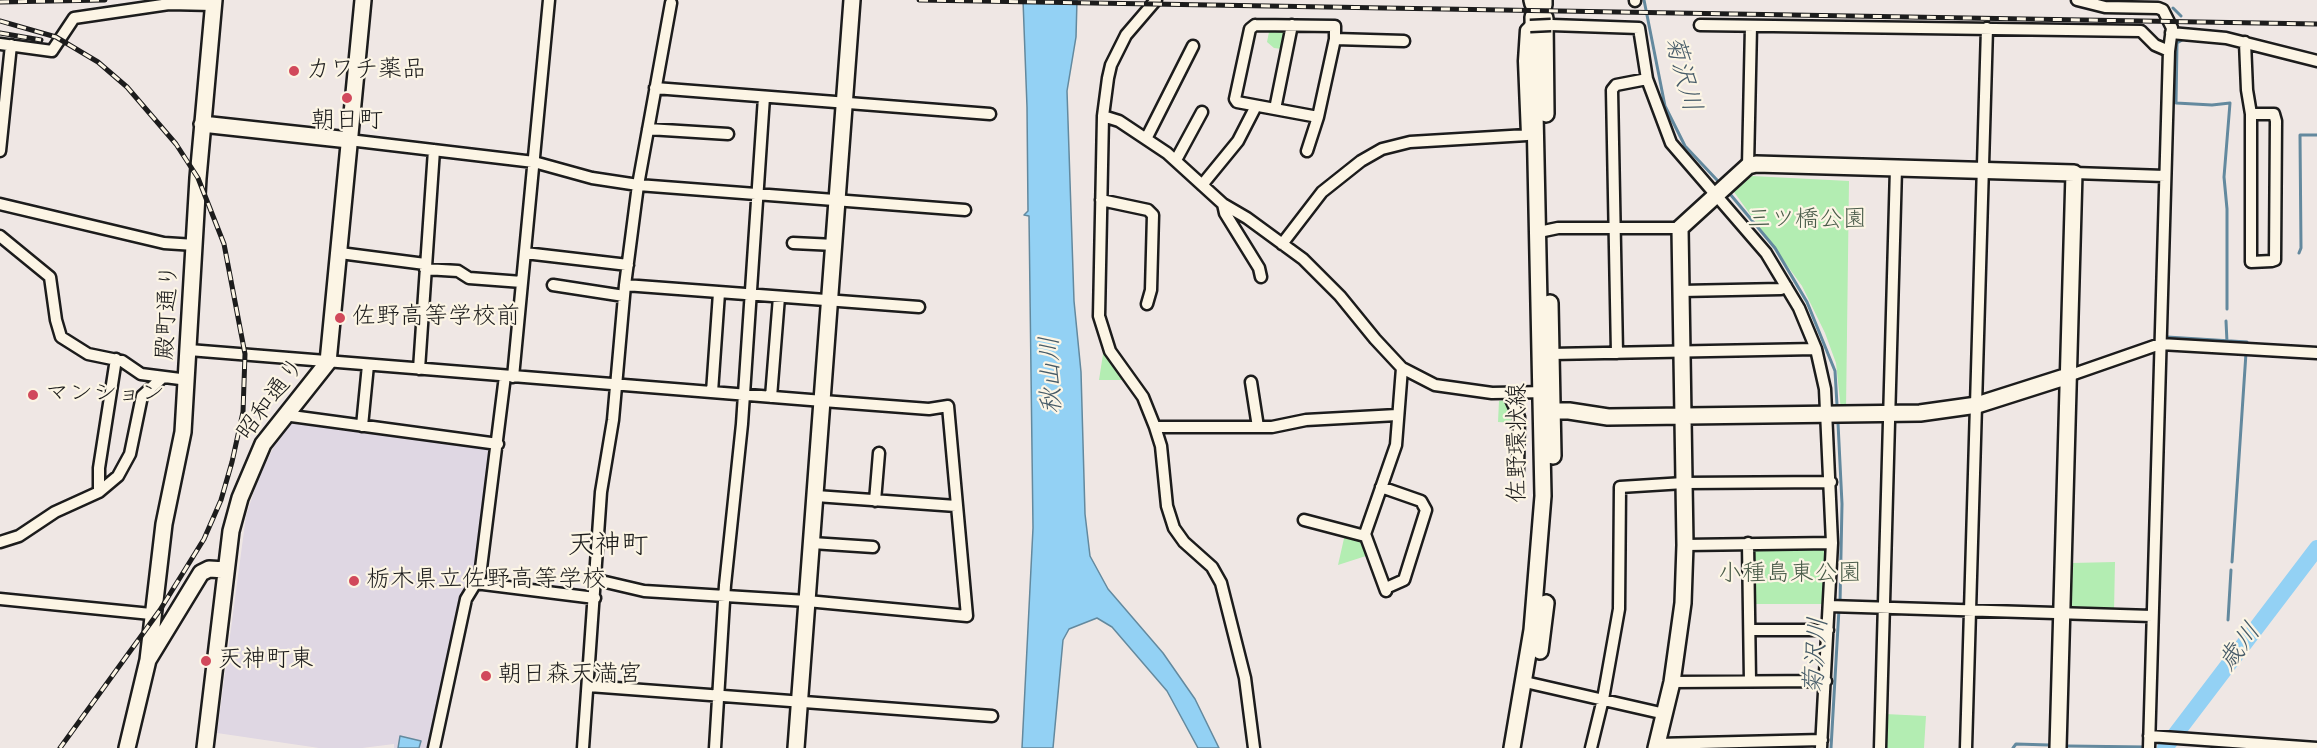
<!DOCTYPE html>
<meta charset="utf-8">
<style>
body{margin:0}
canvas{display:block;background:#efe7e4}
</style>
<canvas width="2317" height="748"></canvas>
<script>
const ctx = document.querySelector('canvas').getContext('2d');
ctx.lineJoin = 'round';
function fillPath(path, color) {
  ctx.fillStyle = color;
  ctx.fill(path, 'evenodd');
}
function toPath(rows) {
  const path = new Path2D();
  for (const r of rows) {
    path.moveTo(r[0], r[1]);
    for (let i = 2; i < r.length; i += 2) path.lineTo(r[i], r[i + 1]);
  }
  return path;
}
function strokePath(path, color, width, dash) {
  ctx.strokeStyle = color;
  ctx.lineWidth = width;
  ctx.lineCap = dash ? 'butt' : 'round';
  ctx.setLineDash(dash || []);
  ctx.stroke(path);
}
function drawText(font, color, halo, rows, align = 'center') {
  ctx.font = font + ' Mynerve,"Klee One",sans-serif';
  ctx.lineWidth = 4.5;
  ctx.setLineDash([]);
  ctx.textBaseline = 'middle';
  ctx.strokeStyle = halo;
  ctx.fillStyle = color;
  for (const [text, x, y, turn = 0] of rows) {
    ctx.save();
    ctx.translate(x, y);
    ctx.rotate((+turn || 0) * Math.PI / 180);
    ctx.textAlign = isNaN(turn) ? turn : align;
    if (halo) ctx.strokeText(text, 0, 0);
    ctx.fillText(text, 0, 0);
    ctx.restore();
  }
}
fillPath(toPath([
 [288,418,493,445,476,576,465,586,446,688,427,748,394,748,394,744,362,748,319,748,217,733,246,516,258,479]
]), '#dfd7e3');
fillPath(toPath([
 [1270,27,1287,29,1282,49,1274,48,1267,42],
 [1752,176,1849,181,1846,410,1841,410,1836,363,1825,333,1802,286,1734,192],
 [1103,354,1107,354,1122,380,1099,380],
 [1505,400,1516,423,1498,422,1499,401],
 [1345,534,1363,540,1369,555,1338,565],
 [1757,547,1822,547,1828,550,1826,604,1753,604,1752,553],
 [2115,562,2114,612,2070,609,2071,563],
 [1885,714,1926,716,1924,748,1885,748]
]), '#b3edb2');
const water = toPath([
 [1023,0,1077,0,1076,37,1067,91,1074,301,1081,372,1085,514,1090,556,1108,589,1163,653,1195,699,1219,748,1198,748,1167,691,1112,627,1097,618,1069,629,1063,640,1053,748,1022,748,1033,528,1029,216,1024,215,1028,211,1027,107,1023,0],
 [400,736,421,741,419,748,398,748,400,736]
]);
fillPath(water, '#93d1f4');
strokePath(water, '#63899e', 1.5);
strokePath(toPath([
 [1644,0,1665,106,1685,146,1717,180],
 [2173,8,2181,16],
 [2182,40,2177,43,2176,103,2212,105,2230,103,2224,177,2227,209,2227,309],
 [1730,194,1775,248,1807,302,1835,371,1837,405],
 [2299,253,2301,248,2300,135,2317,135],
 [2226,321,2227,342],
 [2167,337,2247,342],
 [1838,423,1842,504,1840,603],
 [2232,562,2246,353],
 [2228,620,2231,570],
 [2068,746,2146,747],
 [1831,748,1839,609],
 [2013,748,2016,744,2049,745]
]), '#63899e', 3);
strokePath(toPath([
 [2165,748,2317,548]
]), '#93d1f4', 16);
const street = toPath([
 [1156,0,1126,35,1111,65,1108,78,1103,116,1099,316,1110,351,1143,397,1155,427,1161,446,1167,506,1174,528,1184,542,1212,567,1221,583,1245,678,1254,748],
 [1635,0,1635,1],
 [2077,0,2105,7,2158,8,2163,10,2172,28,2169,51,2149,748],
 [1255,25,1335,26,1335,39,1318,117,1237,102,1235,99,1250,29,1255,25],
 [1551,25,1639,28,1647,79,1671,143,1766,253,1799,308,1816,349,1825,389,1832,543,1821,748],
 [1700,25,2141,31,2155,45,2169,51],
 [2171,33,2226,38,2317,61],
 [1335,39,1404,41],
 [2245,42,2247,90,2251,114,2251,262,2272,261,2275,260,2276,121,2274,114,2251,114],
 [0,44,52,51,74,18,169,4,213,5],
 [655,88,990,114],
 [1275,109,1292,25],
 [1103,116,1119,121,1167,153,1223,204,1247,218,1303,259,1340,296,1375,339,1402,368,1435,385,1492,393,1548,392],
 [648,129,728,134],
 [1146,139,1193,46],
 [349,140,534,162,592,178,638,185,965,210],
 [0,151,11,45],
 [1307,151,1318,117],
 [1176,160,1202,112],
 [1748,166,1751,26],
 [2074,173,2165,176],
 [1202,185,1238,141,1256,106],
 [1101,200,1148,210,1153,215,1151,290,1147,304],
 [0,204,164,243,195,245],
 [1223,204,1225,213,1259,268,1261,277],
 [1539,232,1558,228,1680,228],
 [0,236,50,277,56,320,61,337,88,354,122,361,141,374,188,380],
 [793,243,835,245],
 [1282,244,1322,192,1361,161,1382,149,1410,142,1527,135,1524,61,1526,30,1530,26],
 [340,253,425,264],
 [525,253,628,265],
 [425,269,458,271,469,278,522,282],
 [553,285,624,296],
 [625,285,919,307],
 [1681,291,1781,289,1786,286],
 [189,350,823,401,929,409,948,406,967,616,807,601,644,591,597,580],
 [1617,353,1612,90,1616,85,1647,79],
 [1551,354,1816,349],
 [419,369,434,150],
 [2068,376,2160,344,2317,353],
 [513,377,549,0],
 [1251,382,1258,427],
 [712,392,719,293],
 [1508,393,1519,417,1518,470],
 [771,397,779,297],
 [284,415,498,444],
 [362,426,368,365],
 [1155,427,1272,427,1306,420,1397,415],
 [1381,487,1421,501,1426,510,1404,580,1386,588],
 [99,492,99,468,116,359],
 [816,496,956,506],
 [875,501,879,453],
 [1304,520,1365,536],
 [0,542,19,536,55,512,99,492,118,476,130,454,142,396,161,379],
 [812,543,873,547],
 [1748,543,1750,681],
 [1685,545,1832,543],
 [475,583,595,598],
 [1386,591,1365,534,1396,445,1402,368],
 [0,599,151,614],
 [1829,606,2152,616],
 [1750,630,1828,630],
 [1525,682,1665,714],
 [1672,682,1826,681],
 [589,686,992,716],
 [2149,736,2317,748],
 [1657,744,1822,740],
 [434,748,466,599,480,576,505,376],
 [583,748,601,492,613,420,625,285,638,185,671,3],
 [715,748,725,585,742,424,764,97],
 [1591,748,1603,699,1619,609,1620,487,1684,483,1831,482],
 [1880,748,1896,168],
 [1966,748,1987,28]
]);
const secondary = toPath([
 [1532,0,1533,4],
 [1544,0,1544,5],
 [1545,18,1546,114],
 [202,124,349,140],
 [1550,303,1553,456],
 [1545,411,1569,411,1608,417,1920,413,1977,405,2068,376],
 [1540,651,1546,603],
 [148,660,164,524,183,432,198,178,214,0],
 [127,748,148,660,201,573,209,569,226,570],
 [205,748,231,531,240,498,263,444,328,362,363,0],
 [796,748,852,0],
 [1512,748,1532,630,1543,496,1533,17],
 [1656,748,1672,682,1683,603,1685,545,1680,228,1748,166,1756,164,2074,173,2058,748]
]);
strokePath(street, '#1c1c1c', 15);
strokePath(secondary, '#1c1c1c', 20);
strokePath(street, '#fcf5e5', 10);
strokePath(secondary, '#fcf5e5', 15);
const rail = toPath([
 [919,0,2317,24],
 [0,2,105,0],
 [0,21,56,37,98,62,127,87,176,144,198,178,224,244,245,354,243,412,232,462,221,500,204,539,160,610,60,748],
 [0,33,41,40]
]);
strokePath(rail, '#1c1c1c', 5);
strokePath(rail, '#fcf5e5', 3, [9]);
const streetBridge = toPath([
 [1530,26,1551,25]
]);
strokePath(streetBridge, '#1c1c1c', 15, []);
strokePath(streetBridge, '#fcf5e5', 10);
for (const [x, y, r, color] of [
 [294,71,6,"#d1495b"],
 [347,98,6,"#d1495b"],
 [340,318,6,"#d1495b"],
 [33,395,6,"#d1495b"],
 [354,581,6,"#d1495b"],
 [206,661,6,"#d1495b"],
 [486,676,6,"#d1495b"]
]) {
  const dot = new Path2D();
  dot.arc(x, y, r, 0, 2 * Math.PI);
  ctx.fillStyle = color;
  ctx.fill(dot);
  strokePath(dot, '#fcf5e5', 2);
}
drawText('24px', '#1c1c1c', '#fcf5e5', [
 ["カワチ薬品",306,71],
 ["朝日町",347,122,"center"],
 ["佐野高等学校前",352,318],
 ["マンション",45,395],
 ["栃木県立佐野高等学校",366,581],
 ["天神町東",218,661],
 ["朝日森天満宮",498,676]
], 'left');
drawText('24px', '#495b49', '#fcf5e5', [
 ["三ツ橋公園",1807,221],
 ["小種島東公園",1790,575]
]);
drawText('24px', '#1c1c1c', '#fcf5e5', [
 ["殿町通り",169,312,-87],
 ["昭和通り",272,400,-53],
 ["佐野環状線",1519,443,-90]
]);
drawText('italic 26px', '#465b68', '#fcf5e5', [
 ["菊沢川",1681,74,75],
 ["秋山川",1053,375,-92],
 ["歳川",2241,648,-53],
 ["菊沢川",1818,656,-86]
]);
drawText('27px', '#1c1c1c', '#fcf5e5', [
 ["天神町",608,547]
]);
</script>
